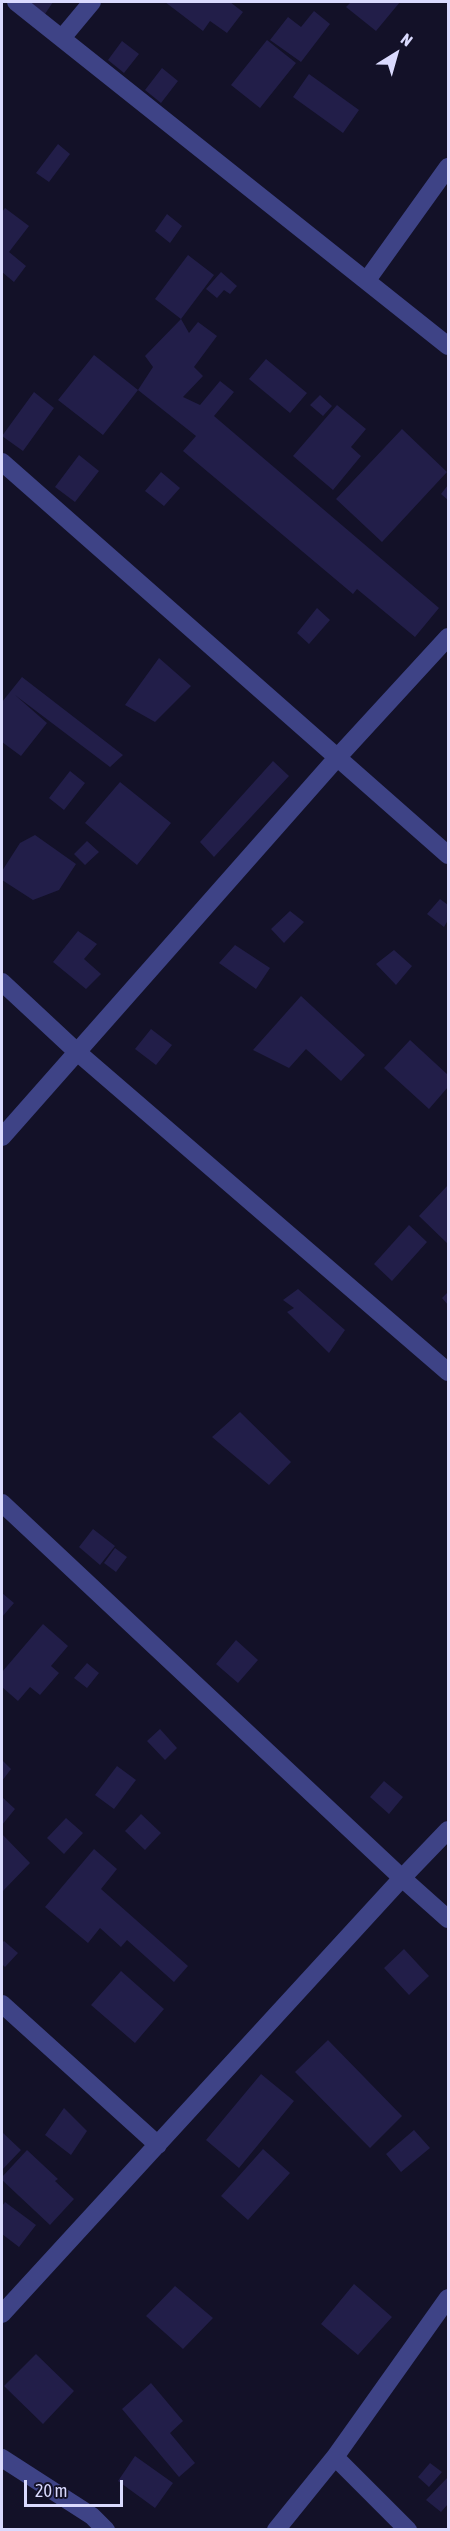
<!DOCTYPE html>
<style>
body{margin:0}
#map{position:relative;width:450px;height:2531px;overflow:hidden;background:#131128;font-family:"Asap Condensed",sans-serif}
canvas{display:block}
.frame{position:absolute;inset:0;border:3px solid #dadafe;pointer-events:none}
.north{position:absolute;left:366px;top:24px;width:60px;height:60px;-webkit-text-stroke:4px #131128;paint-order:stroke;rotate:37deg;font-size:16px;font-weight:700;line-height:24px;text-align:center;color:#dadafe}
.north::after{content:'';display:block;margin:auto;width:21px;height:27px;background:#dadafe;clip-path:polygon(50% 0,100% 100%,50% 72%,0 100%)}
.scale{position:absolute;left:24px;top:2480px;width:99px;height:27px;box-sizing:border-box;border:3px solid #dadafe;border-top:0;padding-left:8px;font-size:18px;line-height:21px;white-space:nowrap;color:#dadafe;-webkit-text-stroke:4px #131128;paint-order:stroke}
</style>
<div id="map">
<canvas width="450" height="2531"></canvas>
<div class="frame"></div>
<div class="north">N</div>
<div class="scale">20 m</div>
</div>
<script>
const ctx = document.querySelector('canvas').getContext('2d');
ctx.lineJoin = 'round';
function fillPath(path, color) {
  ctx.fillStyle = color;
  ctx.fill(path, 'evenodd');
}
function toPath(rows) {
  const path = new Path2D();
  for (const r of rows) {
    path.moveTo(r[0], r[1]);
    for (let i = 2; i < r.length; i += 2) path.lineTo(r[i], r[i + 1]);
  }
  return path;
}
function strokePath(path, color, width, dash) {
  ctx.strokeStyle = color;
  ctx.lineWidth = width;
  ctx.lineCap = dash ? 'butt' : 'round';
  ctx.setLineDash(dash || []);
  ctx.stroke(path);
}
fillPath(toPath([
 [29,2,53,2,45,14],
 [165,2,230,2,243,12,227,33,210,21,203,31],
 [351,2,400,2,376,31,346,7],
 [314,11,330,24,301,62,270,40,288,17,301,27],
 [267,40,296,63,260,108,231,85],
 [122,41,139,54,124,73,108,60],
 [162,68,178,81,161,103,145,90],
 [309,74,359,110,343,133,293,97],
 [58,144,70,154,49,182,36,173],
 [5,208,29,226,9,252,26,266,14,282,2,272,2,212],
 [167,214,182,226,170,243,155,231],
 [188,255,214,275,181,319,155,299],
 [221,272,237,286,230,294,224,290,217,298,206,289],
 [181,319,189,333,198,322,217,336,194,367,203,376,183,397,200,405,220,381,234,392,214,416,439,608,415,637,357,589,353,594,183,451,196,436,138,390,153,367,145,356],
 [94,355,138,390,103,435,58,400],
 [266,359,307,393,290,413,249,379],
 [34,392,54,408,23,451,2,436],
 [320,395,332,406,323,416,310,405],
 [337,405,366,429,351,447,361,456,333,490,293,456],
 [402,429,447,472,382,542,336,499],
 [79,455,99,471,75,502,55,487],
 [161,472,180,488,164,506,145,491],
 [448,485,448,500,441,494],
 [317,608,330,620,309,644,297,633],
 [159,658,191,686,155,722,125,705],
 [22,677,123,755,110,767,15,695,47,723,21,756,2,742,2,702],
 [273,761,289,776,214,857,200,842],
 [70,771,85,783,64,810,49,798],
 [120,782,171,823,137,865,85,823],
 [35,835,76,864,59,890,33,900,2,880,2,871,20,843],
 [87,841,99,852,85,865,74,854],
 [440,899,448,905,448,920,444,927,427,914],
 [290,911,304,922,284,943,271,929],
 [78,931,97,944,84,959,101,974,86,989,53,962],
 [235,945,270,968,256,989,219,963],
 [394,950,412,966,396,985,376,964],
 [301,996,365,1055,341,1081,306,1049,289,1068,253,1050],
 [151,1029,172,1045,156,1065,135,1049],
 [410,1040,448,1075,448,1087,429,1109,384,1068],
 [448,1185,448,1244,419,1216],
 [409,1225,427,1242,392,1281,374,1264],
 [298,1289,345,1330,329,1353,287,1312,294,1308,283,1300],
 [448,1292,448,1305,442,1298],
 [240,1412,291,1462,269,1485,212,1437],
 [93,1529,115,1546,100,1565,79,1547],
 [115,1548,127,1557,116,1572,104,1563],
 [2,1593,14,1603,2,1617],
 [43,1624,68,1646,51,1666,59,1673,40,1695,30,1687,18,1701,2,1687,2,1672],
 [236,1640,258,1660,238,1683,216,1664],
 [87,1663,99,1673,87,1688,74,1678],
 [160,1729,177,1748,165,1760,147,1741],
 [2,1760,11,1769,2,1781],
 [117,1766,136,1780,114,1809,95,1795],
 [384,1781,403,1797,389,1814,370,1797],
 [2,1797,15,1809,2,1825],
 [141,1814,161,1833,145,1850,125,1831],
 [66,1818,83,1833,64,1854,47,1838],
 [2,1834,30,1863,2,1892],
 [94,1849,117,1869,101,1889,188,1966,174,1982,127,1940,121,1947,100,1928,88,1943,45,1907],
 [4,1941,18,1953,5,1967,2,1964,2,1943],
 [404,1949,429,1976,409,1995,384,1968],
 [121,1971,164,2009,135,2043,91,2005],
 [328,2040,402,2116,370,2148,295,2072],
 [261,2074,294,2101,239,2168,206,2140],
 [64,2108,87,2131,71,2155,45,2135],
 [414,2130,430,2148,401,2172,386,2154],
 [2,2132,21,2150,2,2170],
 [263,2149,290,2173,248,2220,221,2196],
 [27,2150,58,2179,55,2181,74,2199,50,2225,2,2180,2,2177],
 [5,2202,36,2225,19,2247,2,2234,2,2206],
 [354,2284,392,2317,358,2355,321,2324],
 [175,2286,213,2318,183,2349,146,2316],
 [36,2354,74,2391,43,2424,4,2386],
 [151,2383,183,2421,170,2433,195,2463,179,2477,122,2409],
 [135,2456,173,2483,155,2508,118,2481],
 [430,2463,442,2472,429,2487,418,2477],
 [448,2477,448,2504,441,2512,426,2500]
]), '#221e49');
strokePath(toPath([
 [16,2,448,346],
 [62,38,92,2],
 [367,280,448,167],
 [2,462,448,855],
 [2,982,76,1051,448,1372],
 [2,1137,336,759,448,637],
 [2,1503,402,1878,448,1919],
 [2,2004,158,2145],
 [2,2314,402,1878,448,1830],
 [335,2457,408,2530],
 [2,2458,92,2516,106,2530],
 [276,2530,335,2457,448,2298]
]), '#3e4386', 18);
</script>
